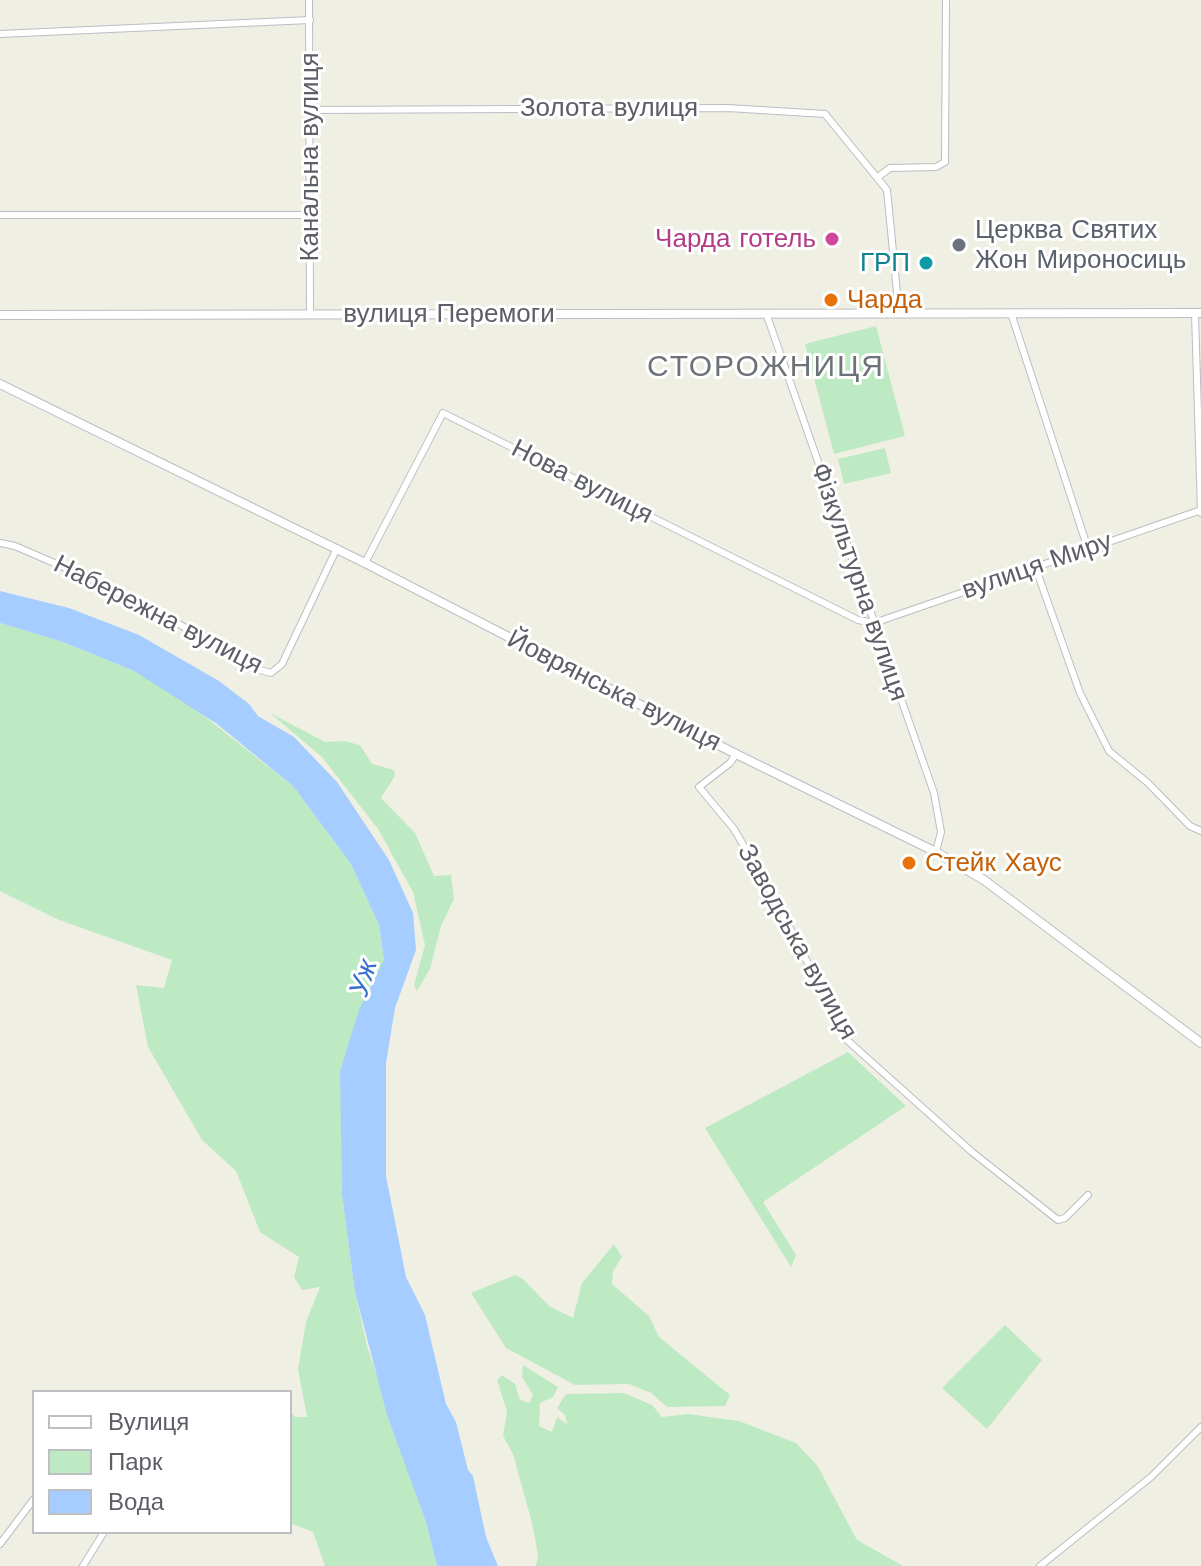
<!DOCTYPE html>
<meta charset="utf-8">
<style>
body{margin:0}
#map{position:relative;width:1201px;height:1566px;overflow:hidden;background:#f0efe4;font-family:"Work Sans",sans-serif}
canvas{display:block}
.legend{position:absolute;left:32px;top:1390px;width:260px;height:144px;box-sizing:border-box;background:#fff;border:2px solid #bebfc2;margin:0;padding:10px 14px;list-style:none;font-size:24px;color:#5c5f66}
.legend li{display:flex;align-items:center;gap:16px;height:40px}
.legend b{width:40px;border:2px solid #bebfc2}
</style>
<div id="map">
<canvas width="1201" height="1566"></canvas>
<ul class="legend">
<li><b style="height:10px;background:#fff"></b>Вулиця</li>
<li><b style="height:22px;background:#beeac3"></b>Парк</li>
<li><b style="height:22px;background:#a5cdff"></b>Вода</li>
</ul>
</div>
<script>
const ctx = document.querySelector('canvas').getContext('2d');
ctx.lineJoin = 'round';
function fillPath(path, color) {
  ctx.fillStyle = color;
  ctx.fill(path, 'evenodd');
}
function toPath(rows) {
  const path = new Path2D();
  for (const r of rows) {
    path.moveTo(r[0], r[1]);
    for (let i = 2; i < r.length; i += 2) path.lineTo(r[i], r[i + 1]);
  }
  return path;
}
function strokePath(path, color, width, dash) {
  ctx.strokeStyle = color;
  ctx.lineWidth = width;
  ctx.lineCap = dash ? 'butt' : 'round';
  ctx.setLineDash(dash || []);
  ctx.stroke(path);
}
function drawText(font, color, halo, rows, align = 'center') {
  ctx.font = font + ' "Work Sans",sans-serif';
  ctx.lineWidth = 6;
  ctx.setLineDash([]);
  ctx.textBaseline = 'middle';
  ctx.strokeStyle = halo;
  ctx.fillStyle = color;
  for (const [text, x, y, turn = 0] of rows) {
    ctx.save();
    ctx.translate(x, y);
    ctx.rotate((+turn || 0) * Math.PI / 180);
    ctx.textAlign = isNaN(turn) ? turn : align;
    if (halo) ctx.strokeText(text, 0, 0);
    ctx.fillText(text, 0, 0);
    ctx.restore();
  }
}
fillPath(toPath([
 [876,326,905,436,834,454,805,344],
 [885,448,891,473,844,484,838,459],
 [0,623,63,642,134,671,180,697,293,786,351,864,379,925,384,960,381,973,369,987,341,1116,342,1195,355,1292,367,1346,426,1522,437,1566,325,1566,313,1532,290,1523,290,1411,295,1417,307,1417,298,1369,306,1322,320,1287,302,1290,294,1277,299,1257,260,1232,236,1171,202,1140,148,1047,136,985,164,988,172,960,59,920,0,891],
 [270,713,325,742,344,741,360,745,372,764,394,770,395,776,381,798,415,833,434,876,451,875,454,899,441,926,430,969,417,991,414,985,425,945,413,892,378,829,322,757],
 [848,1052,906,1106,763,1202,796,1255,791,1267,705,1128],
 [614,1244,622,1257,613,1271,612,1284,649,1316,659,1337,730,1395,725,1406,667,1407,651,1393,629,1384,575,1385,506,1348,471,1293,515,1275,523,1279,549,1306,573,1318,582,1283],
 [1005,1325,1042,1360,987,1429,942,1388],
 [523,1365,558,1387,553,1397,540,1403,539,1426,552,1432,557,1417,567,1424,565,1415,557,1408,566,1394,624,1393,652,1405,662,1417,688,1414,739,1421,796,1443,817,1465,857,1540,903,1566,536,1566,538,1555,532,1523,513,1454,503,1436,507,1411,497,1380,502,1375,515,1384,520,1400,529,1403,533,1395,522,1377]
]), '#beeac3');
fillPath(toPath([
 [0,591,69,608,139,635,219,681,249,704,258,716,294,737,337,782,389,860,413,913,416,950,395,1008,386,1063,386,1176,406,1277,425,1315,446,1404,456,1422,468,1470,473,1476,486,1537,498,1566,437,1566,426,1522,387,1415,355,1292,342,1195,340,1071,359,1010,384,960,379,925,351,864,293,786,217,724,134,671,63,642,0,623]
]), '#a5cdff');
const minor = toPath([
 [309,0,310,314],
 [0,34,310,20],
 [311,110,728,108,825,114,887,190,899,313],
 [878,177,890,168,936,167,945,162,946,0],
 [0,215,312,215],
 [766,313,934,793,941,832,936,852],
 [1011,313,1088,549],
 [1195,313,1201,513],
 [0,543,15,546,98,582,179,624,248,667,271,673,282,664,337,548],
 [365,563,443,413,858,620,874,623,1201,510],
 [1035,566,1080,693,1109,751,1148,783,1190,826,1201,831],
 [736,754,730,763,699,787,734,829,778,905,848,1041,972,1152,1058,1220,1065,1218,1088,1195],
 [0,1544,34,1499],
 [83,1566,104,1532],
 [1040,1566,1151,1477,1201,1427]
]);
const tertiary = toPath([
 [0,315,1201,313],
 [0,384,365,563,736,754,936,852,984,880,1201,1043]
]);
strokePath(minor, '#bcbdc4', 8);
strokePath(tertiary, '#bcbdc4', 10);
strokePath(minor, '#fff', 6);
strokePath(tertiary, '#fff', 8);
for (const [x, y, r, color] of [
 [832,239,8,"#d1479c"],
 [959,245,8,"#6b7280"],
 [926,263,8,"#0f9aa8"],
 [831,300,8,"#e8710a"],
 [909,863,8,"#e8710a"]
]) {
  const dot = new Path2D();
  dot.arc(x, y, r, 0, 2 * Math.PI);
  ctx.fillStyle = color;
  ctx.fill(dot);
  strokePath(dot, '#fff', 3);
}
drawText('26px', '#5c5f66', '#fff', [
 ["Золота вулиця",609,108],
 ["Канальна вулиця",310,157,-90],
 ["вулиця Перемоги",449,314],
 ["Нова вулиця",582,482,27],
 ["вулиця Миру",1037,566,-19],
 ["Фізкультурна вулиця",859,582,71],
 ["Набережна вулиця",158,615,27],
 ["Йоврянська вулиця",614,691,27],
 ["Заводська вулиця",797,942,61]
]);
drawText('26px', '#5b616d', '#fff', [
 ["Церква Святих",975,230],
 ["Жон Мироносиць",975,260]
], 'left');
drawText('26px', '#b23c85', '#fff', [
 ["Чарда готель",816,239]
], 'right');
drawText('26px', '#0d838f', '#fff', [
 ["ГРП",910,263]
], 'right');
drawText('26px', '#c56008', '#fff', [
 ["Чарда",847,300],
 ["Стейк Хаус",925,863]
], 'left');
drawText('italic 28px', '#3a71d0', '#fff', [
 ["Уж",364,978,-73]
]);
ctx.letterSpacing = '2px';
drawText('30px', '#6d7178', '#fff', [
 ["СТОРОЖНИЦЯ",766,367]
]);
ctx.letterSpacing = '0px';
</script>
